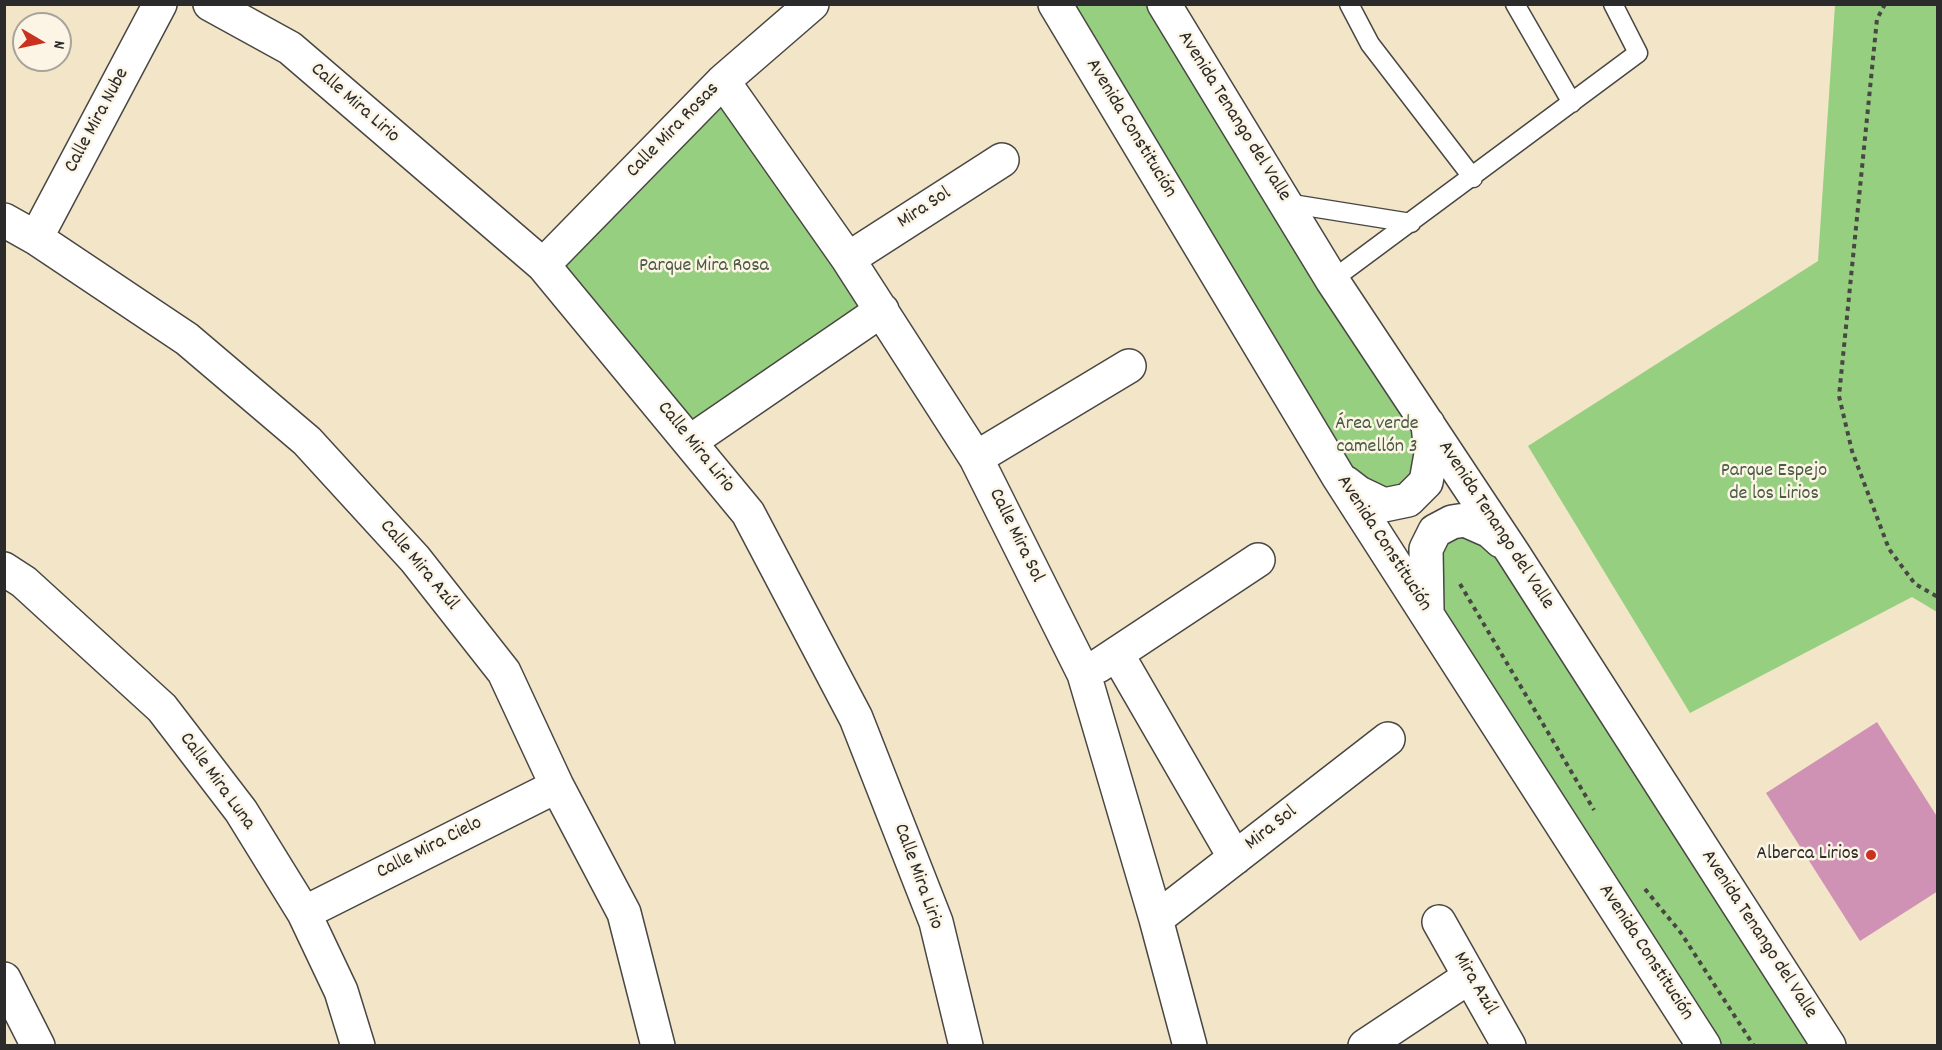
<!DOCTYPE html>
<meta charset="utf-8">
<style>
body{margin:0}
#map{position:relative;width:1942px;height:1050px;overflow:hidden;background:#f2e5c8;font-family:Dekko,sans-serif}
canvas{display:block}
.frame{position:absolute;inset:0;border:6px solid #2b2b2b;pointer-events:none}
.north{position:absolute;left:12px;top:12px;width:60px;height:60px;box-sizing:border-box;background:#fcf5e5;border:2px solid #a8a49b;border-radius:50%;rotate:99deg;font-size:16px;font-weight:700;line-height:24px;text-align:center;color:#2b2b2b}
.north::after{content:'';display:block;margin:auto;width:21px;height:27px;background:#c8321e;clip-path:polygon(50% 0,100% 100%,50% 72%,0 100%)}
</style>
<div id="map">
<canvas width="1942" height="1050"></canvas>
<div class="frame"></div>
<div class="north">N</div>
</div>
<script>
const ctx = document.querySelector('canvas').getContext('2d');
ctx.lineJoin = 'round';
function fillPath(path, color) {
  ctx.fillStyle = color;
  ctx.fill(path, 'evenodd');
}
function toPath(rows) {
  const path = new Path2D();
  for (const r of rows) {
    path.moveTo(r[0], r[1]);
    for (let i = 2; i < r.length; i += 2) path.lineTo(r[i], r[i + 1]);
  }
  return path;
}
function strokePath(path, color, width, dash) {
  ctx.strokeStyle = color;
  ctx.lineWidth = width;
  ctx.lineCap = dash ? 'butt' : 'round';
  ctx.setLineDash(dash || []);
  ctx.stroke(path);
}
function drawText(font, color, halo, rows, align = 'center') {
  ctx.font = font + ' Dekko,sans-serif';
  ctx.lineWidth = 5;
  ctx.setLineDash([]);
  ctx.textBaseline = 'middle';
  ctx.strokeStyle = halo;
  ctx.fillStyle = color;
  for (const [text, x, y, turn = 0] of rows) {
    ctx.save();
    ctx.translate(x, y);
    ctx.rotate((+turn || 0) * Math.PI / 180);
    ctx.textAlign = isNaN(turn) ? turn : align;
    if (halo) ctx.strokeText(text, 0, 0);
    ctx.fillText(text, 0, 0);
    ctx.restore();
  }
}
fillPath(toPath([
 [1062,5,1161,5,1428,424,1405,493,1360,488],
 [1835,5,1937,5,1937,612,1912,597,1690,713,1528,446,1818,261],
 [716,82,882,310,686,435,543,260],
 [1489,535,1823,1045,1709,1045,1431,610,1437,536]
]), '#97cf81');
fillPath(toPath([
 [1877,722,1938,818,1938,891,1860,941,1766,793]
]), '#cf92b4');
const lane = toPath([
 [1349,4,1370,44,1473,178],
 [1515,4,1572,103],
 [1286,203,1411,223],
 [1332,280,1638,53,1613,4]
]);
const street = toPath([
 [210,4,290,48,543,265,748,513,856,718,936,922,966,1046],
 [723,81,848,259,976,458,1084,674,1156,919,1190,1046],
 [4,220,36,238,187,339,307,441,415,559,504,672,557,786,624,913,658,1046],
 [36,238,160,4],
 [848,259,1002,160],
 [543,265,723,81,812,4],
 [691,441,882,310],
 [976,458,1129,366],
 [4,569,24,582,162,708,241,811,304,913,341,991,358,1046],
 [1117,654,1235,858],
 [1098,666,1258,560],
 [304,913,557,786],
 [1156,919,1388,739],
 [1439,922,1509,1046],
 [4,979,38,1046],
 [1365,1046,1469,977]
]);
const secondary = toPath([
 [1055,4,1338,476,1704,1046],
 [1164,4,1332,280,1513,553,1829,1046],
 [1346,483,1359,493,1384,505,1408,500,1426,482,1431,454,1428,424],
 [1427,610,1426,549,1435,531,1452,522,1465,520,1490,531,1501,541]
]);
strokePath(lane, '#494743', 21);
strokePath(street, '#494743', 36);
strokePath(secondary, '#494743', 36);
strokePath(toPath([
 [1885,4,1877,19,1839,396,1852,451,1889,549,1915,584,1938,597],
 [1460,584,1594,810],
 [1645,889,1681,933,1754,1046]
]), '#494743', 4, [4.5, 4.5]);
strokePath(lane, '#fff', 18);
strokePath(street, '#fff', 33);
strokePath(secondary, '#fff', 33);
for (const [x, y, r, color] of [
 [1871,855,6,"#c8321e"]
]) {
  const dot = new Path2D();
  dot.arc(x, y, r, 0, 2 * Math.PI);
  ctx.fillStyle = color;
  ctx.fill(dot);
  strokePath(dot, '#fcf5e5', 2);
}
drawText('20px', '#2b2b2b', '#fcf5e5', [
 ["Calle Mira Lirio",354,104,41],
 ["Avenida Tenango del Valle",1233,117,58],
 ["Calle Mira Nube",98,121,-62],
 ["Avenida Constitución",1130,129,59],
 ["Calle Mira Rosas",674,131,-46],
 ["Mira Sol",925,209,-33],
 ["Calle Mira Lirio",695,448,51],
 ["Avenida Tenango del Valle",1495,526,57],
 ["Calle Mira Sol",1015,536,64],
 ["Avenida Constitución",1383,544,57],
 ["Calle Mira Azúl",418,566,50],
 ["Calle Mira Luna",216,782,54],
 ["Mira Sol",1272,829,-38],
 ["Calle Mira Cielo",430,849,-27],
 ["Calle Mira Lirio",917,877,70],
 ["Avenida Tenango del Valle",1758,935,57],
 ["Avenida Constitución",1645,953,57],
 ["Mira Azúl",1474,984,60]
]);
drawText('20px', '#4b5c45', '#fcf5e5', [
 ["Parque Mira Rosa",704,267],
 ["Área verde",1377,425],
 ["camellón 3",1377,448],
 ["Parque Espejo",1774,472],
 ["de los Lirios",1774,495]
]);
drawText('20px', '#2b2b2b', '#fcf5e5', [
 ["Alberca Lirios",1859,855]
], 'right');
</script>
